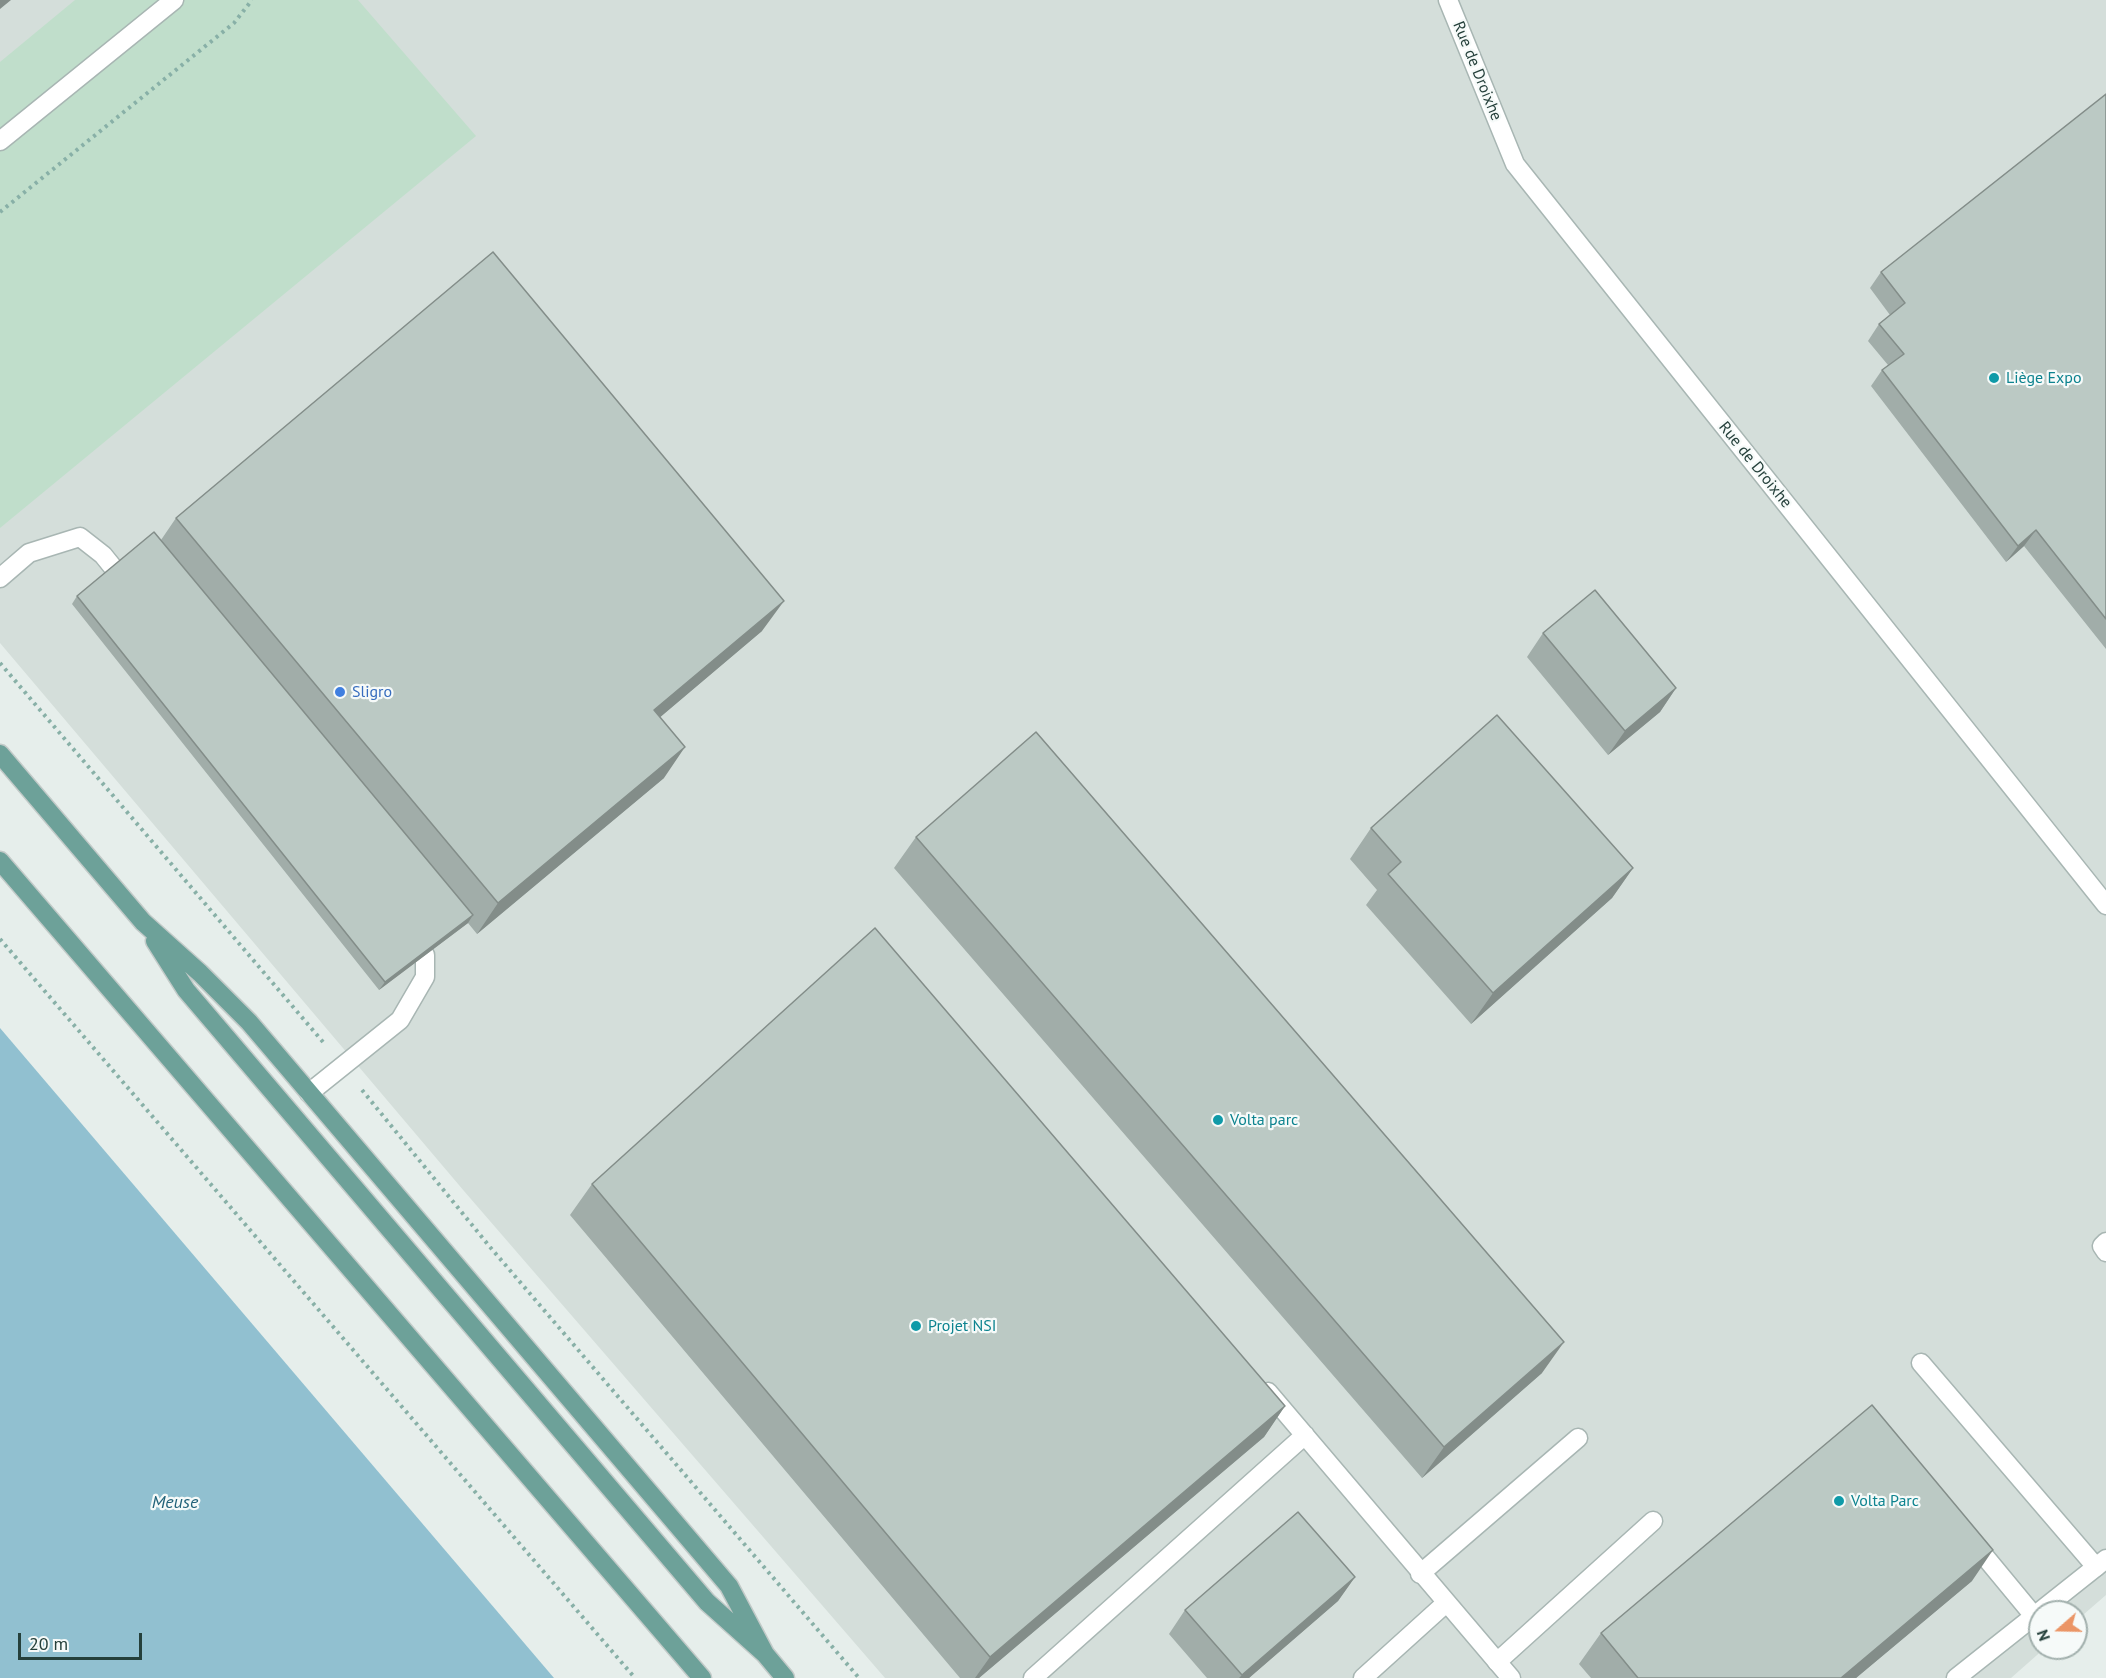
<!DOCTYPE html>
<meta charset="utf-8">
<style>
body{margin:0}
#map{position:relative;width:2106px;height:1678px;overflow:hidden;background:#e6eeeb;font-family:"PT Sans",sans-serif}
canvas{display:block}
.north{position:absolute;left:2028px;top:1600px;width:60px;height:60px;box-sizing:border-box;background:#f6faf9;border:2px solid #a2b0ad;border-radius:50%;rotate:250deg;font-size:16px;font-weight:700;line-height:24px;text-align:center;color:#25403b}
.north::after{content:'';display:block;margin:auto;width:21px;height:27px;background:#eb9566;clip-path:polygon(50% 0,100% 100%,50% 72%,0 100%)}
.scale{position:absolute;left:18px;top:1633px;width:124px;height:27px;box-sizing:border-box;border:3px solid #25403b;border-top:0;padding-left:8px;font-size:18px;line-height:21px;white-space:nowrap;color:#25403b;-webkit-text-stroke:4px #f6faf9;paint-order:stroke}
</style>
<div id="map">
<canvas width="2106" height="1678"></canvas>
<div class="north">N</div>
<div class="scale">20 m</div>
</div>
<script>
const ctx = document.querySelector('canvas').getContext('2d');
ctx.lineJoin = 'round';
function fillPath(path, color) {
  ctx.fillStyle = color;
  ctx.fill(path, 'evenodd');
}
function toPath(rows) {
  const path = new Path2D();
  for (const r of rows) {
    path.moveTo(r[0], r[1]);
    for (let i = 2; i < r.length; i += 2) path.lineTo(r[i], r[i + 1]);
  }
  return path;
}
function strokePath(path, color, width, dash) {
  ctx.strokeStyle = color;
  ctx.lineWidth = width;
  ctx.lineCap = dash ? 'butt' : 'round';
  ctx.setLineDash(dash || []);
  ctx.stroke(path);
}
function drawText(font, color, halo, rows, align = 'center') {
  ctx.font = font + ' "PT Sans",sans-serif';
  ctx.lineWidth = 4.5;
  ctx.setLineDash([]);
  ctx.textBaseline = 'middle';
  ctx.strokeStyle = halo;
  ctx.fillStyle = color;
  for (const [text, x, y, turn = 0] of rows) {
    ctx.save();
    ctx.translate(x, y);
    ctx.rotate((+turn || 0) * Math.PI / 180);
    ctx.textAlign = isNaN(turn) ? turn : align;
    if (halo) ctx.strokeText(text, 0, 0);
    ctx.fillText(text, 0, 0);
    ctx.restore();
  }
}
fillPath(toPath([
 [0,0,2106,0,2106,1595,2076,1621,2076,1612,2040,1612,2040,1648,2045,1648,2011,1678,885,1678,464,1191,0,643]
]), '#d4deda');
fillPath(toPath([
 [75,0,358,0,476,136,0,528,0,62]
]), '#c0decb');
fillPath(toPath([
 [0,1028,554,1678,0,1678]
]), '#91c0d0');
const lane = toPath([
 [0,578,29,553,80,537,103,555,128,586],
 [309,1093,400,1020,425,977,425,955,411,937],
 [2106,1242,2102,1246,2106,1252],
 [1921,1363,2096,1567],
 [1972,1541,2034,1616],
 [1420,1574,1578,1438],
 [1497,1662,1653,1521],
 [1363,1678,1446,1603]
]);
const street = toPath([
 [1448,0,1515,164,2106,905],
 [0,141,174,0],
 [1268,1392,1511,1678],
 [1033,1678,1305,1435],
 [1956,1678,2106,1559]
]);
const primary = toPath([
 [0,754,143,922,200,973,249,1022,729,1586,765,1654],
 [0,861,702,1678],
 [155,941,186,990,707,1602,765,1654,785,1678]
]);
strokePath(lane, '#a8b6b3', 21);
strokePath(street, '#a8b6b3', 21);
strokePath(primary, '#c2cac8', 21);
strokePath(toPath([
 [0,212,234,23,252,0],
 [0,663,323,1042],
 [0,939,635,1678],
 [362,1090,490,1247,859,1678]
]), '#88b0a7', 4, [3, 4.5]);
strokePath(lane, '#fff', 18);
strokePath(street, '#fff', 18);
strokePath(primary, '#6da199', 18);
fillPath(toPath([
 [2106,94,2106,649,2024,546,2006,562,1871,386,1882,370,1888,365,1868,341,1879,324,1890,315,1870,288,1881,272],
 [176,518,762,631,660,717,664,778,477,934,468,923,379,990,72,604,77,596,161,540],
 [1543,633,1676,688,1660,712,1608,755,1527,657],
 [1371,828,1633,868,1612,898,1471,1024,1366,905,1377,890,1350,859],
 [916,837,1542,1373,1422,1478,894,868],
 [592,1184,1285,1406,1264,1437,979,1678,960,1678,570,1215],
 [1355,1577,1338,1601,1249,1678,1207,1678,1169,1634,1185,1610],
 [1972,1581,1856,1678,1591,1678,1579,1664,1601,1633]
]), '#a1ada9');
fillPath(toPath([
 [0,0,11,0,0,9],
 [2036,530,2024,546,2006,562,2018,546],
 [784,601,762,631,632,741,654,710],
 [1676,688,1660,712,1608,755,1625,731],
 [685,747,664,778,477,934,498,903],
 [1633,868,1612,898,1471,1024,1493,993],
 [473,915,468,923,379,990,385,982],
 [1564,1342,1542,1373,1422,1478,1444,1447],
 [1285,1406,1264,1437,979,1678,975,1678,990,1657],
 [1993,1550,1972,1581,1856,1678,1841,1678],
 [1355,1577,1338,1601,1249,1678,1239,1678,1242,1675]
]), '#838d89');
const building = toPath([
 [2106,94,2106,619,2036,530,2018,546,1882,370,1904,354,1879,324,1905,303,1881,272,2106,94],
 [493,252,784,601,654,710,685,747,498,903,176,518,493,252],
 [154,532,473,915,385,982,77,596,154,532],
 [1595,590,1676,688,1625,731,1543,633,1595,590],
 [1497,715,1633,868,1493,993,1388,874,1401,862,1371,828,1497,715],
 [1036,732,1564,1342,1444,1447,916,837,1036,732],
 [875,928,1285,1406,990,1657,592,1184,875,928],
 [1872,1405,1993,1550,1841,1678,1638,1678,1601,1633,1872,1405],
 [1298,1512,1355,1577,1242,1675,1185,1610,1298,1512]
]);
fillPath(building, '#bbc9c4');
strokePath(building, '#838d89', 1.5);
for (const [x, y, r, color] of [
 [1994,378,6,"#0f9aa8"],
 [340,692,6,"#3f7fe0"],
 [1218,1120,6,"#0f9aa8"],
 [916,1326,6,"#0f9aa8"],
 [1839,1501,6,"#0f9aa8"]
]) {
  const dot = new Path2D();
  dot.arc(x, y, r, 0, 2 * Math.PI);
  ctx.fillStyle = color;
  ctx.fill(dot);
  strokePath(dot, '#f6faf9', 2);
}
drawText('16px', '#25403b', '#f6faf9', [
 ["Rue de Droixhe",1477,71,68],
 ["Rue de Droixhe",1755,465,51]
]);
drawText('16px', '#0d838f', '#f6faf9', [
 ["Liège Expo",2006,378],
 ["Volta parc",1230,1120],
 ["Projet NSI",928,1326],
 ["Volta Parc",1851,1501]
], 'left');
drawText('16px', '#366cbe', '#f6faf9', [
 ["Sligro",352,692]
], 'left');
drawText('italic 18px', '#216279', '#f6faf9', [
 ["Meuse",175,1503]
]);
</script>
